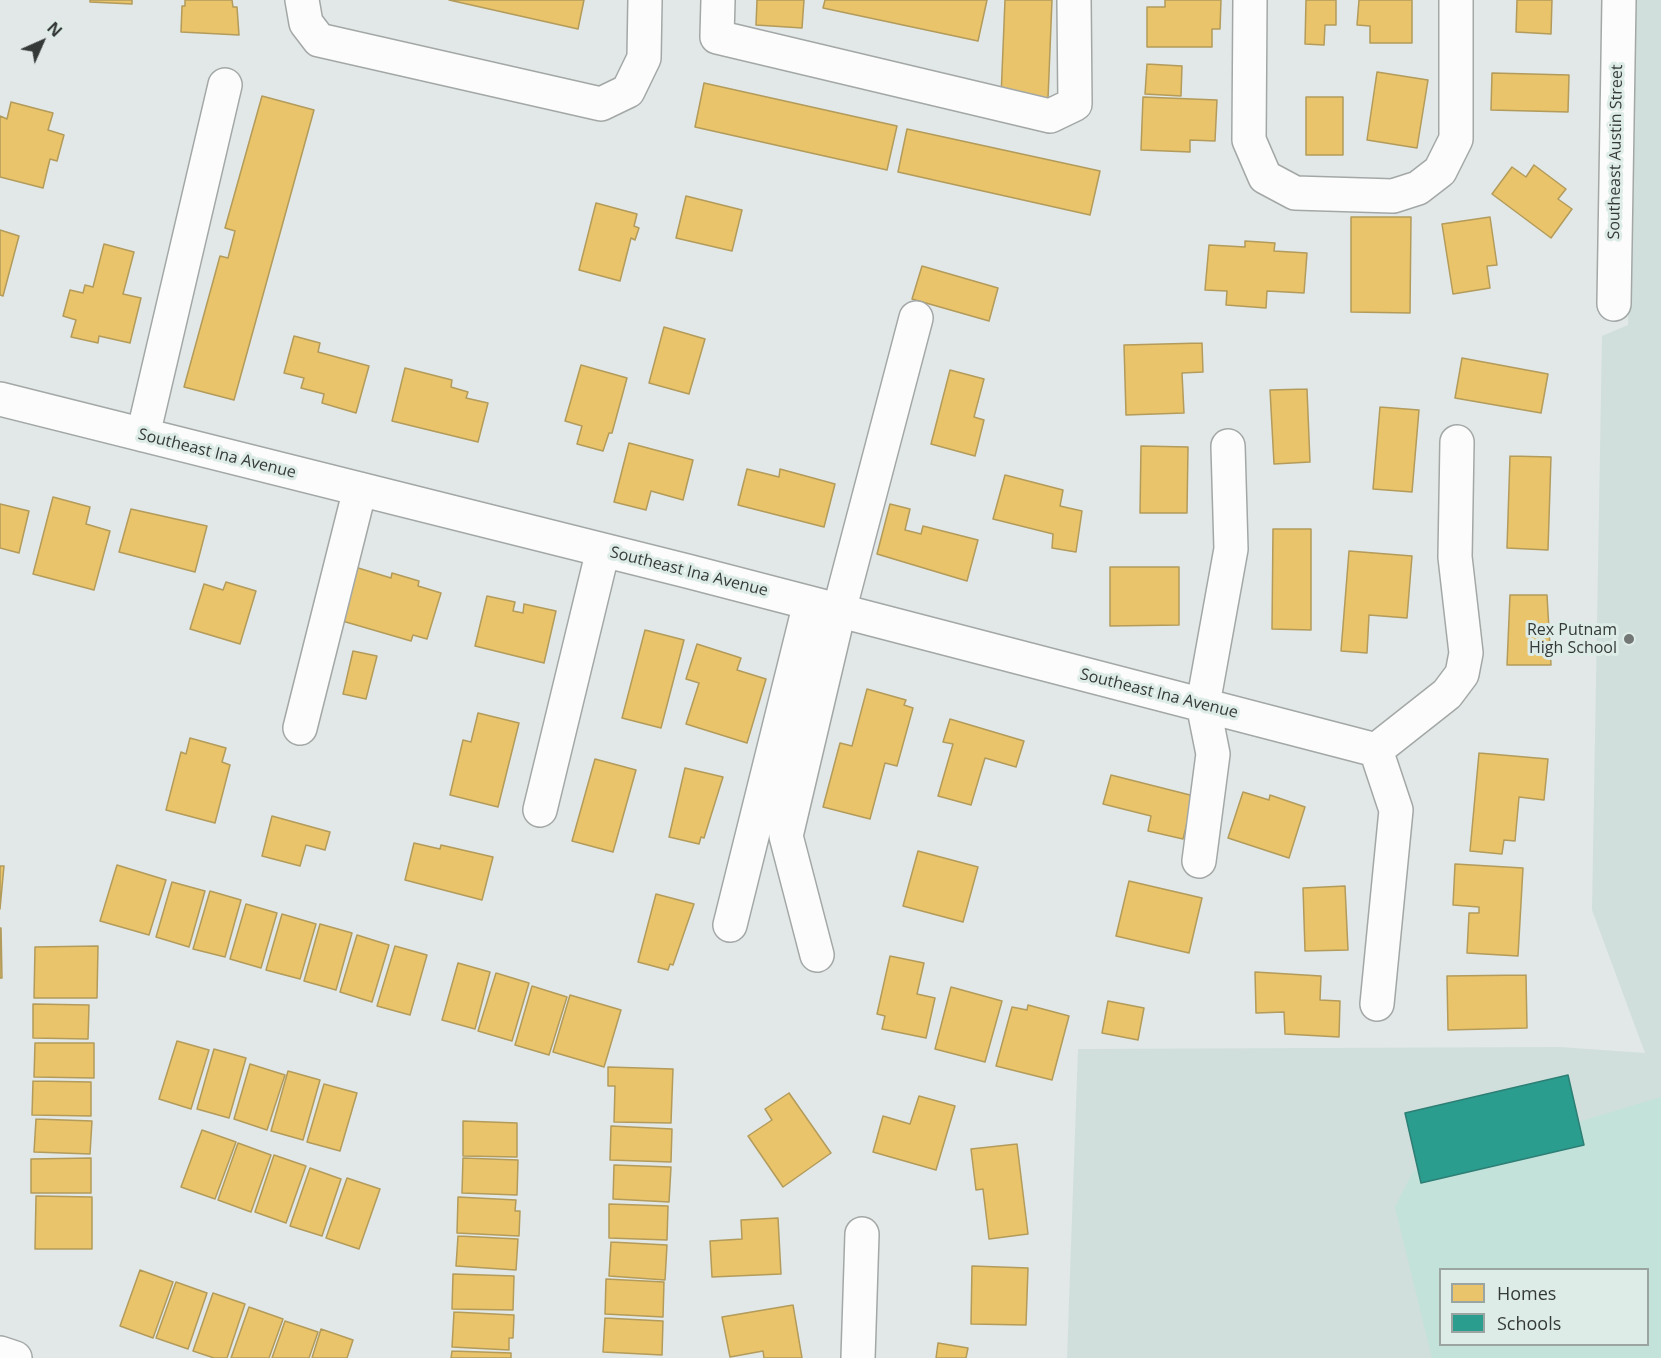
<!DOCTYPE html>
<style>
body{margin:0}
#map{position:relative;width:1661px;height:1358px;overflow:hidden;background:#e2e8e7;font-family:"Open Sans",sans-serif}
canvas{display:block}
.legend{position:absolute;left:1439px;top:1268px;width:210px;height:78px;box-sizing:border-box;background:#deece8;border:2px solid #9aa5a2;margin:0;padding:8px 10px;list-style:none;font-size:18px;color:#353a39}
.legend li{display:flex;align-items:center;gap:12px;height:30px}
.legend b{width:30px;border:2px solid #9aa5a2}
.north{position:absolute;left:12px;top:12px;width:60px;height:60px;-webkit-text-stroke:4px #deece8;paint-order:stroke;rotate:45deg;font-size:16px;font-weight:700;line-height:24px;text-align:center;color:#353a39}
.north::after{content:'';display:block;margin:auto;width:21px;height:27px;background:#353a39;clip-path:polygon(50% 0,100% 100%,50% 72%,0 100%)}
</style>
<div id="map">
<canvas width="1661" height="1358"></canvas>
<ul class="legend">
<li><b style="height:16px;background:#e9c46a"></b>Homes</li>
<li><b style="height:16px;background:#2a9d8f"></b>Schools</li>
</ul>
<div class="north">N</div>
</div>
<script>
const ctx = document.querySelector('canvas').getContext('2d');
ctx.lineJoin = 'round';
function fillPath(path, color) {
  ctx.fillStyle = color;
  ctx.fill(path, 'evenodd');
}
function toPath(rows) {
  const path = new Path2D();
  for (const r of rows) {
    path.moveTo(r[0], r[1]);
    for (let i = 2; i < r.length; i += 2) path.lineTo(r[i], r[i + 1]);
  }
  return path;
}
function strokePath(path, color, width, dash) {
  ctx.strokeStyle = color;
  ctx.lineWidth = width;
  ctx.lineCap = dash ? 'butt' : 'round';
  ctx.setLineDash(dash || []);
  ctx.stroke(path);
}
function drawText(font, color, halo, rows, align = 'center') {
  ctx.font = font + ' "Open Sans",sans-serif';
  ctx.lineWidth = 6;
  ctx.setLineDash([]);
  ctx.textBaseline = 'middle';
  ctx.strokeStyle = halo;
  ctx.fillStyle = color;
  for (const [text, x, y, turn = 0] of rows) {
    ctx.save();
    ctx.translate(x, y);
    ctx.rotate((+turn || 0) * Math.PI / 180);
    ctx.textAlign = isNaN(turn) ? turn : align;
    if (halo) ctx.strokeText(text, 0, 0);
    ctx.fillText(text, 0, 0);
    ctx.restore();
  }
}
fillPath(toPath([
 [1636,0,1661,0,1661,1358,1067,1358,1078,1049,1559,1047,1645,1053,1592,910,1602,336,1628,325],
 [1440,1270,1648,1270,1648,1344,1440,1344]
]), '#d0dfdb');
fillPath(toPath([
 [1661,1097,1661,1358,1432,1358,1395,1207,1413,1172],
 [1440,1270,1648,1270,1648,1344,1440,1344]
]), '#c2e2da');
const homes = toPath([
 [90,0,132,0,132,4,90,2,90,0],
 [185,0,232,0,233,7,237,7,239,35,181,32,182,6,185,6,185,0],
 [449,0,584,0,578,29,449,0],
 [757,0,804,0,802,28,756,25,757,0],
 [825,0,987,0,978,41,823,8,825,0],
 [1005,0,1052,0,1048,99,1001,97,1005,0],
 [1165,0,1221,0,1220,29,1212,29,1212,47,1147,47,1147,7,1165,7,1165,0],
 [1306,0,1336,0,1336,25,1325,25,1324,45,1305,44,1306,0],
 [1359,0,1412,0,1412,43,1370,43,1370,26,1357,25,1359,0],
 [1517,0,1552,0,1551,34,1516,32,1517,0],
 [1147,64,1182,66,1181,96,1145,94,1147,64],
 [1377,72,1428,80,1417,148,1367,140,1377,72],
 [1492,73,1569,75,1568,112,1491,110,1492,73],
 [704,83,897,126,887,170,695,127,704,83],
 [262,96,314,110,234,400,184,387,220,256,228,258,235,231,225,228,262,96],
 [1143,97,1217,100,1215,141,1190,140,1190,152,1141,150,1143,97],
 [1306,97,1343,97,1343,155,1306,155,1306,97],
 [11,102,53,113,48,130,64,135,57,161,50,159,43,188,0,177,0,116,7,119,11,102],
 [907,129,1100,171,1090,215,898,172,907,129],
 [1534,165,1566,189,1558,199,1572,209,1551,238,1492,194,1512,167,1526,177,1534,165],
 [686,196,742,210,732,251,676,238,686,196],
 [596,203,637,214,634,226,639,228,635,240,631,238,620,281,579,270,596,203],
 [1351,217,1411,217,1410,313,1351,312,1351,217],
 [1490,217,1497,265,1487,266,1490,288,1453,294,1442,224,1490,217],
 [0,230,19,236,3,296,0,295,0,230],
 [1245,241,1275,243,1274,251,1307,253,1304,293,1267,291,1266,308,1226,305,1227,291,1205,290,1209,245,1245,247,1245,241],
 [104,244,134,252,123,294,141,298,130,343,99,336,98,343,71,337,76,320,63,316,70,290,83,293,85,285,93,287,104,244],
 [922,266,998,288,989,321,912,299,922,266],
 [664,327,705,339,689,394,649,383,664,327],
 [294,336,320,343,318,352,369,366,356,413,322,403,324,394,301,388,304,378,284,373,294,336],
 [1202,343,1203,372,1182,373,1184,413,1126,415,1124,345,1202,343],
 [1462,358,1548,374,1541,413,1455,398,1462,358],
 [581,365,627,378,612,433,609,433,603,451,577,444,582,426,565,421,581,365],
 [405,368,452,380,451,387,468,392,466,398,488,403,478,442,392,421,405,368],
 [950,370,984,379,974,417,984,420,975,456,931,444,950,370],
 [1307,389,1310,462,1274,464,1270,390,1307,389],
 [1380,407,1419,410,1412,492,1373,489,1380,407],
 [629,443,693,460,683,500,651,491,646,510,614,502,629,443],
 [1141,446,1188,447,1187,513,1140,513,1141,446],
 [1510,456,1551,457,1548,550,1507,548,1510,456],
 [747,469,779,477,780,469,835,484,824,527,738,505,747,469],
 [1005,475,1063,490,1060,506,1082,511,1076,552,1052,548,1053,534,993,519,1005,475],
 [53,497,90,507,86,524,110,531,94,590,33,574,53,497],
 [0,504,29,511,19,553,0,548,0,504],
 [890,504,910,509,905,530,921,534,923,526,978,540,967,581,877,554,890,504],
 [131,509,207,526,195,572,119,552,131,509],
 [1273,529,1311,529,1311,630,1272,629,1273,529],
 [1349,551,1412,556,1407,618,1369,615,1367,653,1341,651,1349,551],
 [355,567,391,578,392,573,419,581,418,586,441,593,427,639,413,635,411,641,339,620,355,567],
 [1110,567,1179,567,1179,625,1110,626,1110,567],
 [226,582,256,591,240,644,190,629,204,584,223,590,226,582],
 [1510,595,1547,595,1551,665,1507,665,1510,595],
 [487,596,515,602,513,611,523,613,524,604,556,611,544,663,475,646,487,596],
 [645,630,684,640,661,728,622,718,645,630],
 [697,644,741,658,737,670,766,679,747,743,686,724,699,683,686,679,697,644],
 [353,651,377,656,366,699,343,694,353,651],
 [867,689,906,700,904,705,913,708,897,766,885,763,870,819,823,807,840,743,852,746,867,689],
 [478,713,519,723,498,807,450,795,463,740,471,742,478,713],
 [950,719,1024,741,1016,767,985,758,971,805,938,796,953,744,943,742,950,719],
 [190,738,226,748,222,762,230,765,215,823,166,810,181,752,186,754,190,738],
 [1479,753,1548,759,1544,800,1519,797,1515,841,1504,840,1502,854,1470,851,1479,753],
 [595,759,636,770,613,852,572,841,595,759],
 [685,768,723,777,704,838,701,837,699,844,669,837,685,768],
 [1111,775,1194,796,1183,839,1148,831,1151,816,1103,804,1111,775],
 [1243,792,1269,800,1270,795,1305,807,1289,858,1228,838,1243,792],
 [272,816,330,832,325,850,306,845,300,866,262,856,272,816],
 [414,843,440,849,441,845,493,857,482,900,405,880,414,843],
 [918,851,978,867,963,922,903,906,918,851],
 [1455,864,1523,868,1518,956,1467,953,1469,913,1479,913,1479,907,1453,905,1455,864],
 [117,865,166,880,149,935,100,921,117,865],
 [0,866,4,866,0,909,0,866],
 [1129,881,1202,898,1189,953,1116,936,1129,881],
 [172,882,205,891,189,947,156,937,172,882],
 [1345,886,1348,950,1305,951,1303,888,1345,886],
 [210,891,241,900,225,957,193,949,210,891],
 [656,894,694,904,673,965,670,964,668,970,638,962,656,894],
 [246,904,277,913,261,968,230,959,246,904],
 [282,914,316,924,300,979,266,970,282,914],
 [320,924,352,933,336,990,304,981,320,924],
 [0,928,1,928,2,978,0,978,0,928],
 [357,935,389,945,372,1002,340,992,357,935],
 [98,946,97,998,34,998,35,947,98,946],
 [395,946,427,955,410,1015,377,1006,395,946],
 [890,956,924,963,917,994,935,998,926,1038,882,1029,885,1016,877,1014,890,956],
 [458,963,490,972,475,1029,442,1020,458,963],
 [1255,972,1321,976,1320,1000,1340,1001,1339,1037,1285,1034,1284,1012,1256,1013,1255,972],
 [496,973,529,983,512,1041,478,1031,496,973],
 [1526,975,1527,1028,1448,1030,1447,976,1526,975],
 [532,986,567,997,549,1055,515,1045,532,986],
 [951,987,1002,1001,985,1062,935,1049,951,987],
 [570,995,621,1010,604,1067,553,1052,570,995],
 [1108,1001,1144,1008,1138,1040,1102,1033,1108,1001],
 [33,1004,89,1005,88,1039,33,1038,33,1004],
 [1028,1005,1069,1016,1052,1080,996,1066,1012,1007,1027,1010,1028,1005],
 [177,1041,209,1050,191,1109,159,1099,177,1041],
 [35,1043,94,1043,94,1078,34,1077,35,1043],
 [214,1049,246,1058,229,1118,197,1109,214,1049],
 [250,1064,285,1075,267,1130,234,1119,250,1064],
 [608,1067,673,1069,671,1123,614,1122,615,1086,608,1086,608,1067],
 [288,1071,320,1080,303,1140,271,1131,288,1071],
 [33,1081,91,1082,91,1116,32,1115,33,1081],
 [324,1084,357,1093,340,1151,307,1142,324,1084],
 [789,1093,831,1153,783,1187,748,1136,772,1120,765,1109,789,1093],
 [919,1096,955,1106,936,1170,873,1152,883,1116,910,1124,919,1096],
 [36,1119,92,1121,90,1154,34,1152,36,1119],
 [463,1121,517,1123,517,1157,463,1156,463,1121],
 [611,1126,672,1129,671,1162,610,1160,611,1126],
 [202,1130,236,1142,215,1199,181,1187,202,1130],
 [238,1143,271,1155,251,1212,218,1200,238,1143],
 [1017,1144,1028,1234,989,1239,983,1189,976,1190,971,1149,1017,1144],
 [274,1155,306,1166,286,1223,255,1212,274,1155],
 [91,1158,91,1193,31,1193,31,1159,91,1158],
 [463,1158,518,1160,517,1195,462,1193,463,1158],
 [614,1165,671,1167,669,1202,613,1199,614,1165],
 [310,1168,341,1179,322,1236,290,1226,310,1168],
 [347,1178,380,1189,359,1249,326,1238,347,1178],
 [36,1196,92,1197,92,1249,35,1249,36,1196],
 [458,1197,516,1200,515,1211,520,1211,519,1236,457,1233,458,1197],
 [609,1204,668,1206,667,1240,609,1238,609,1204],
 [778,1218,781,1274,712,1277,710,1241,742,1239,741,1220,778,1218],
 [458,1236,518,1239,516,1270,456,1266,458,1236],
 [611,1242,667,1245,665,1280,609,1276,611,1242],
 [972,1266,1028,1268,1026,1325,971,1324,972,1266],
 [140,1270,173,1282,153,1338,120,1326,140,1270],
 [453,1274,514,1276,513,1310,452,1309,453,1274],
 [606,1279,664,1282,663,1317,605,1314,606,1279],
 [176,1282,207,1293,188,1349,156,1338,176,1282],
 [213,1293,245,1304,227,1358,214,1358,193,1351,213,1293],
 [793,1305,802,1358,764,1358,763,1351,730,1357,722,1317,793,1305],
 [249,1307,283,1319,269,1358,231,1358,249,1307],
 [454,1312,514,1315,513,1338,509,1338,509,1350,452,1347,454,1312],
 [605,1318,663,1321,662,1355,603,1352,605,1318],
 [285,1321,318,1332,309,1358,272,1358,285,1321],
 [321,1329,353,1340,347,1358,312,1358,321,1329],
 [938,1343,968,1348,966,1358,936,1358,938,1343],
 [452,1351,511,1353,511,1358,451,1358,452,1351]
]);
fillPath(homes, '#e9c46a');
strokePath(homes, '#b39b5b', 1.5);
const schools = toPath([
 [1568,1075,1584,1145,1421,1183,1405,1113,1568,1075]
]);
fillPath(schools, '#2a9d8f');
strokePath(schools, '#2d7f75', 1.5);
const minor = toPath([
 [302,0,306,23,319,40,601,104,628,91,644,58,645,0],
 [718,0,717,37,1050,116,1075,104,1074,0],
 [1250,0,1249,140,1265,177,1295,193,1393,196,1418,188,1440,171,1456,139,1456,0],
 [1614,304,1619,0],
 [0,399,687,571,1376,750],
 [143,435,225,85],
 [300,728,360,489],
 [1376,750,1447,694,1462,674,1466,653,1455,557,1457,442],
 [1376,750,1396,810,1377,1004],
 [540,810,603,550],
 [1199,861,1213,754,1203,704,1231,549,1228,446],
 [730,925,810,603],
 [817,955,786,836,839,611,916,318],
 [0,1353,15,1358],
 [858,1358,862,1234]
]);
strokePath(minor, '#a3a8a7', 36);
strokePath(minor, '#fbfcfb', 33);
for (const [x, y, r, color] of [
 [1629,639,6,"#727776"]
]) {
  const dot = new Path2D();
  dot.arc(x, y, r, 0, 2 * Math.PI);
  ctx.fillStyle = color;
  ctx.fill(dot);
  strokePath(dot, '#deece8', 2);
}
drawText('16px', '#353a39', '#deece8', [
 ["Southeast Austin Street",1616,152,-89],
 ["Southeast Ina Avenue",217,454,14],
 ["Southeast Ina Avenue",689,572,14],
 ["Southeast Ina Avenue",1159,694,14]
]);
drawText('16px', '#353a39', '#deece8', [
 ["Rex Putnam",1617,630],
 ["High School",1617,648]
], 'right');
</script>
